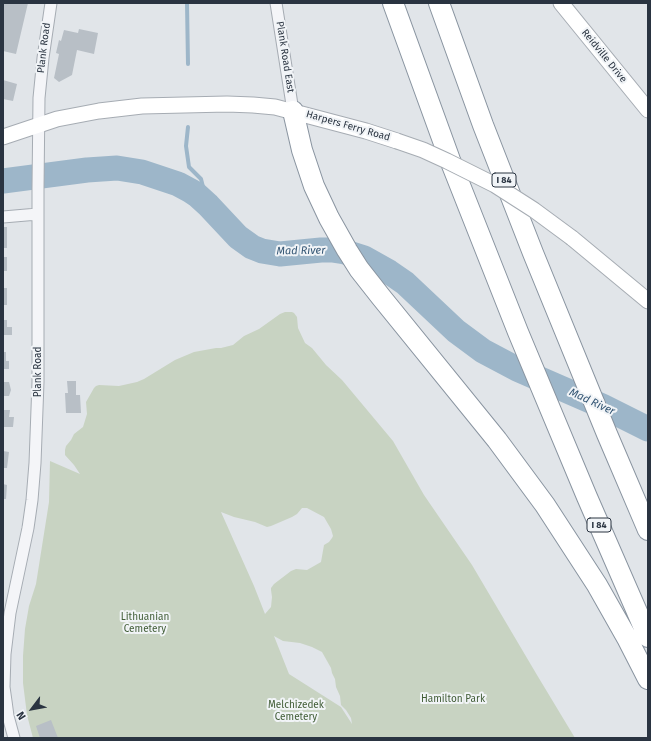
<!DOCTYPE html>
<style>
body{margin:0}
#map{position:relative;width:651px;height:741px;overflow:hidden;background:#e1e5e9;font-family:"Fira Sans",sans-serif}
canvas{display:block}
.frame{position:absolute;inset:0;border:4px solid #2a3441;pointer-events:none}
.north{position:absolute;left:12px;top:689px;width:40px;height:40px;-webkit-text-stroke:3px #f1f4f7;paint-order:stroke;rotate:238deg;font-size:11px;font-weight:700;line-height:16px;text-align:center;color:#2a3441}
.north::after{content:'';display:block;margin:auto;width:14px;height:18px;background:#2a3441;clip-path:polygon(50% 0,100% 100%,50% 72%,0 100%)}
</style>
<div id="map">
<canvas width="651" height="741"></canvas>
<div class="frame"></div>
<div class="north">N</div>
</div>
<script>
const ctx = document.querySelector('canvas').getContext('2d');
ctx.lineJoin = 'round';
function fillPath(path, color) {
  ctx.fillStyle = color;
  ctx.fill(path, 'evenodd');
}
function toPath(rows) {
  const path = new Path2D();
  for (const r of rows) {
    path.moveTo(r[0], r[1]);
    for (let i = 2; i < r.length; i += 2) path.lineTo(r[i], r[i + 1]);
  }
  return path;
}
function strokePath(path, color, width, dash) {
  ctx.strokeStyle = color;
  ctx.lineWidth = width;
  ctx.lineCap = dash ? 'butt' : 'round';
  ctx.setLineDash(dash || []);
  ctx.stroke(path);
}
function drawText(font, color, halo, rows, align = 'center') {
  ctx.font = font + ' "Fira Sans",sans-serif';
  ctx.lineWidth = 4;
  ctx.setLineDash([]);
  ctx.textBaseline = 'middle';
  ctx.strokeStyle = halo;
  ctx.fillStyle = color;
  for (const [text, x, y, turn = 0] of rows) {
    ctx.save();
    ctx.translate(x, y);
    ctx.rotate((+turn || 0) * Math.PI / 180);
    ctx.textAlign = isNaN(turn) ? turn : align;
    if (halo) ctx.strokeText(text, 0, 0);
    ctx.fillText(text, 0, 0);
    ctx.restore();
  }
}
fillPath(toPath([
 [285,312,292,312,294,313,297,317,298,328,305,343,312,348,326,365,342,380,393,441,424,495,472,565,537,675,575,738,33,738,27,715,23,683,23,656,25,629,29,606,36,584,49,502,50,461,80,474,74,465,65,455,65,450,66,446,71,440,74,434,83,427,87,414,86,402,94,388,96,386,99,385,119,386,137,382,144,379,175,360,194,352,216,348,221,348,233,345,244,336,259,329,280,314],
 [302,508,307,508,324,517,331,529,333,536,332,538,329,542,324,545,321,562,307,570,296,569,291,571,274,584,271,588,271,590,272,597,271,607,265,614,254,586,221,512,234,517,255,522,267,527,271,526,292,517,297,514],
 [274,636,283,641,300,643,312,647,322,652,331,668,332,673,335,679,336,687,340,696,341,705,346,710,351,718,352,724,341,707,289,674]
]), '#c8d3c2');
strokePath(toPath([
 [187,3,188,64],
 [188,127,186,146,189,167,201,179,205,195,203,201]
]), '#9db6c9', 4);
strokePath(toPath([
 [3,181,87,170,117,168,142,172,178,184,191,191,197,195,208,205,238,237,252,247,262,251,280,254,321,250,332,250,345,252,364,258,389,272,405,283,456,331,483,351,517,369,602,406,648,429]
]), '#9db6c9', 25);
fillPath(toPath([
 [3,3,28,3,16,54,3,51],
 [79,29,98,33,94,54,77,50,72,75,59,82,54,78,59,54,56,53,59,40,61,41,64,30,78,33],
 [3,80,17,84,13,101,3,99],
 [3,227,7,227,7,248,3,248],
 [3,257,7,257,7,271,3,271],
 [3,288,7,288,7,305,3,305],
 [3,320,7,320,7,327,12,327,12,335,3,335],
 [3,352,6,352,6,361,9,361,9,369,3,369],
 [67,381,76,381,76,395,80,395,81,413,66,413,65,393,68,393],
 [3,382,9,382,11,390,9,396,3,396],
 [3,410,10,410,9,417,14,417,13,427,3,427],
 [3,451,9,452,7,468,3,468],
 [3,484,7,485,6,499,3,499],
 [51,720,58,738,40,738,36,726]
]), '#b8bfc6');
const street = toPath([
 [276,3,293,111],
 [3,217,38,214],
 [14,738,8,716,6,701,4,687,5,654,10,613,28,528,32,500,35,463,38,382,38,188,39,98,43,58,51,3]
]);
const secondary = toPath([
 [561,3,648,110],
 [3,137,57,119,99,111,142,106,227,104,253,105,275,107,366,131,397,141],
 [572,238,648,301]
]);
const highway = toPath([
 [393,3,450,160,518,332,587,497,648,637],
 [439,3,483,125,533,253,607,434,648,530],
 [293,111,302,150,314,186,329,218,347,250,359,269,381,297,497,440,545,505,597,585,627,638,648,679]
]);
strokePath(street, '#a6acb3', 13);
strokePath(secondary, '#a6acb3', 17);
strokePath(highway, '#8994a0', 22);
strokePath(street, '#f4f5f8', 11);
strokePath(secondary, '#fff', 15);
strokePath(highway, '#fff', 20);
const secondaryBridge = toPath([
 [397,141,423,150,447,161,495,185,534,210,572,238]
]);
strokePath(secondaryBridge, '#a6acb3', 17, []);
strokePath(secondaryBridge, '#fff', 15);
for (const [x, y, w] of [
 [504,180,24],
 [599,525,24]
]) {
  const box = new Path2D();
  box.roundRect(x - w / 2, y - 7, w, 14, 3);
  ctx.fillStyle = '#f1f4f7';
  ctx.fill(box);
  strokePath(box, '#2a3441', 1);
}
drawText('bold 9px', '#2a3441', null, [
 ["I 84",504,180],
 ["I 84",599,525]
]);
drawText('10px', '#2a3441', '#f1f4f7', [
 ["Plank Road",44,48,-83],
 ["Reidville Drive",604,56,51],
 ["Plank Road East",285,57,81],
 ["Harpers Ferry Road",348,126,16],
 ["Plank Road",38,372,-90]
]);
drawText('10px', '#415d37', '#f1f4f7', [
 ["Lithuanian",145,617],
 ["Cemetery",145,629],
 ["Hamilton Park",453,699],
 ["Melchizedek",296,705],
 ["Cemetery",296,717]
]);
drawText('italic 11px', '#345674', '#f1f4f7', [
 ["Mad River",301,251,-1],
 ["Mad River",592,402,25]
]);
</script>
